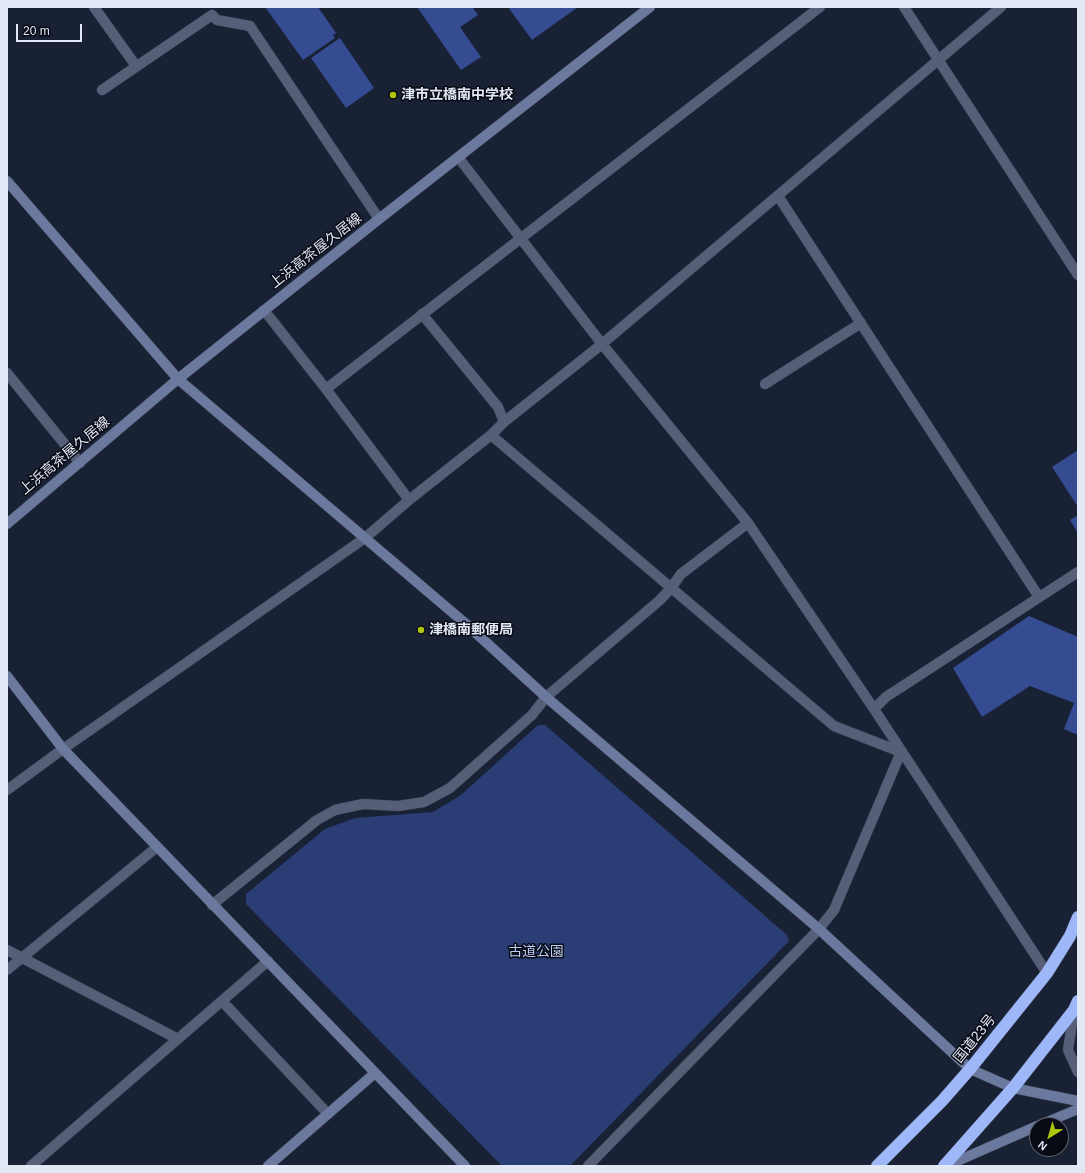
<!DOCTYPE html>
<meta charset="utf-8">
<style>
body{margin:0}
#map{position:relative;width:1085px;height:1173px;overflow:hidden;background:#192135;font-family:Arial,sans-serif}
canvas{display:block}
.frame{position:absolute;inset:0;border:8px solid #e2e8f6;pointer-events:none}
.north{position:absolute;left:1029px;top:1117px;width:40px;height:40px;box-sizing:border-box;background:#080b14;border:1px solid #5f636e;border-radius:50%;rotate:217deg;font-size:11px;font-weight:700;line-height:16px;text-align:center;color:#e2e8f6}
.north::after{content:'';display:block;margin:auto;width:14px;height:18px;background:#aec509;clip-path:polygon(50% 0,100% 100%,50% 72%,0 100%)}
.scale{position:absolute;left:16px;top:24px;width:66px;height:18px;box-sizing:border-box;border:2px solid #e2e8f6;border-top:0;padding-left:5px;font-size:12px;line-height:14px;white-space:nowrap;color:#e2e8f6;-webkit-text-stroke:3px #080b14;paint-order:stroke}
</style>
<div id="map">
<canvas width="1085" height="1173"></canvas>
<div class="frame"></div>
<div class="north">N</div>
<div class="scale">20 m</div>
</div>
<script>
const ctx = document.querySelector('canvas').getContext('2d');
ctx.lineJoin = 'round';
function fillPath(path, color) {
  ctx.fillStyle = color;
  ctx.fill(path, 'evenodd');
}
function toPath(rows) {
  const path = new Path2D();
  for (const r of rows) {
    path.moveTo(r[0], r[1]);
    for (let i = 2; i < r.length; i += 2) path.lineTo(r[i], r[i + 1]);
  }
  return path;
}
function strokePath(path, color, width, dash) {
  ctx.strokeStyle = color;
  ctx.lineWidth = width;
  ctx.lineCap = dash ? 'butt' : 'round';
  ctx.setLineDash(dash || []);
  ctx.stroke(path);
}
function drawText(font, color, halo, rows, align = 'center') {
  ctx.font = font + ' Arial,"Noto Sans JP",sans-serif';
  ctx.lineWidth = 3;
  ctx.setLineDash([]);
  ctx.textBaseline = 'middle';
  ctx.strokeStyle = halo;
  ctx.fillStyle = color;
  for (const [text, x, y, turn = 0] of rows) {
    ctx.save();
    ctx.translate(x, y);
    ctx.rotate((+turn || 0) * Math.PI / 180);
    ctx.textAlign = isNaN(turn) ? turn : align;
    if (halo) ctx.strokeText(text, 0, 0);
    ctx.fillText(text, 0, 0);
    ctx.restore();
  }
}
fillPath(toPath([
 [538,725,545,725,787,935,789,941,570,1166,502,1166,246,904,246,894,325,829,355,818,433,812,461,795]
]), '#2a3d75');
fillPath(toPath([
 [265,7,318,7,336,33,333,35,335,38,303,60],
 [417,7,472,7,478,15,460,27,481,57,461,70],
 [508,7,578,7,532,40],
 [340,38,374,88,346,108,311,58],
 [1078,450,1078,507,1052,467],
 [1078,515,1078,533,1070,520],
 [1029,616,1078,637,1078,735,1064,729,1074,703,1030,686,982,717,953,668]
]), '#354b92');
const lane = toPath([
 [765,384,861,323],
 [326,389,820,7]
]);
const street = toPath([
 [94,7,136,66],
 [904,7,1078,275],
 [102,90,212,15,217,20,250,26,379,219],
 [458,157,602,344,748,523,874,709,1047,973],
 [778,196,1039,597],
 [264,310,326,389,409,500],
 [422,314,498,407,504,422],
 [7,373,80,463],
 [491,435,834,726,901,752],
 [874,709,886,697,1078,572],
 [7,790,63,749,365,538,409,500,491,435,504,422,602,344,1001,7],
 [212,905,317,820,335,810,363,804,398,806,424,802,450,788,532,715,546,697,660,600,671,588,681,574,748,523],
 [7,950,178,1039],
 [7,970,157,847],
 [222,1001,328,1114],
 [1074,1010,1068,1050,1078,1072],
 [31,1166,268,961],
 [588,1166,819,929,834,910,901,752]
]);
const secondary = toPath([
 [7,181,178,379,466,624,546,697,819,929,970,1069,1013,1088,1078,1101],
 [7,524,178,379,379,219,650,7],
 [7,676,63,749,465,1166],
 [1040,1125,1078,1109],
 [268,1166,375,1073],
 [946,1166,1037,1126]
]);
const highway = toPath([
 [877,1166,942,1101,970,1069,1047,973,1070,936,1078,917],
 [944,1166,1013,1088,1074,1010,1078,1001]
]);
strokePath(lane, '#363b4c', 11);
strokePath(street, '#363b4c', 11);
strokePath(secondary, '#363b4c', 11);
strokePath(highway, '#363b4c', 13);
strokePath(lane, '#565f77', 10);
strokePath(street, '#565f77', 10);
strokePath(secondary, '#6b799e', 10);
strokePath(highway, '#9db7f9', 12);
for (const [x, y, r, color] of [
 [393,95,4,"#aec509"],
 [421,630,4,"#aec509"]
]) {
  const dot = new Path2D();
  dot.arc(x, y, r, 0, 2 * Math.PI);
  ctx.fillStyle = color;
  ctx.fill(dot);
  strokePath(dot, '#080b14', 1.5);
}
drawText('bold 14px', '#e2e8f6', '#080b14', [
 ["津市立橋南中学校",401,95],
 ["津橋南郵便局",429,630]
], 'left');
drawText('14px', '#e2e8f6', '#080b14', [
 ["上浜高茶屋久居線",316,251,-38],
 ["上浜高茶屋久居線",65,456,-40],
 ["国道23号",975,1039,-51]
]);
drawText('14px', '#bacaf3', '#080b14', [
 ["古道公園",536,952]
]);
</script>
